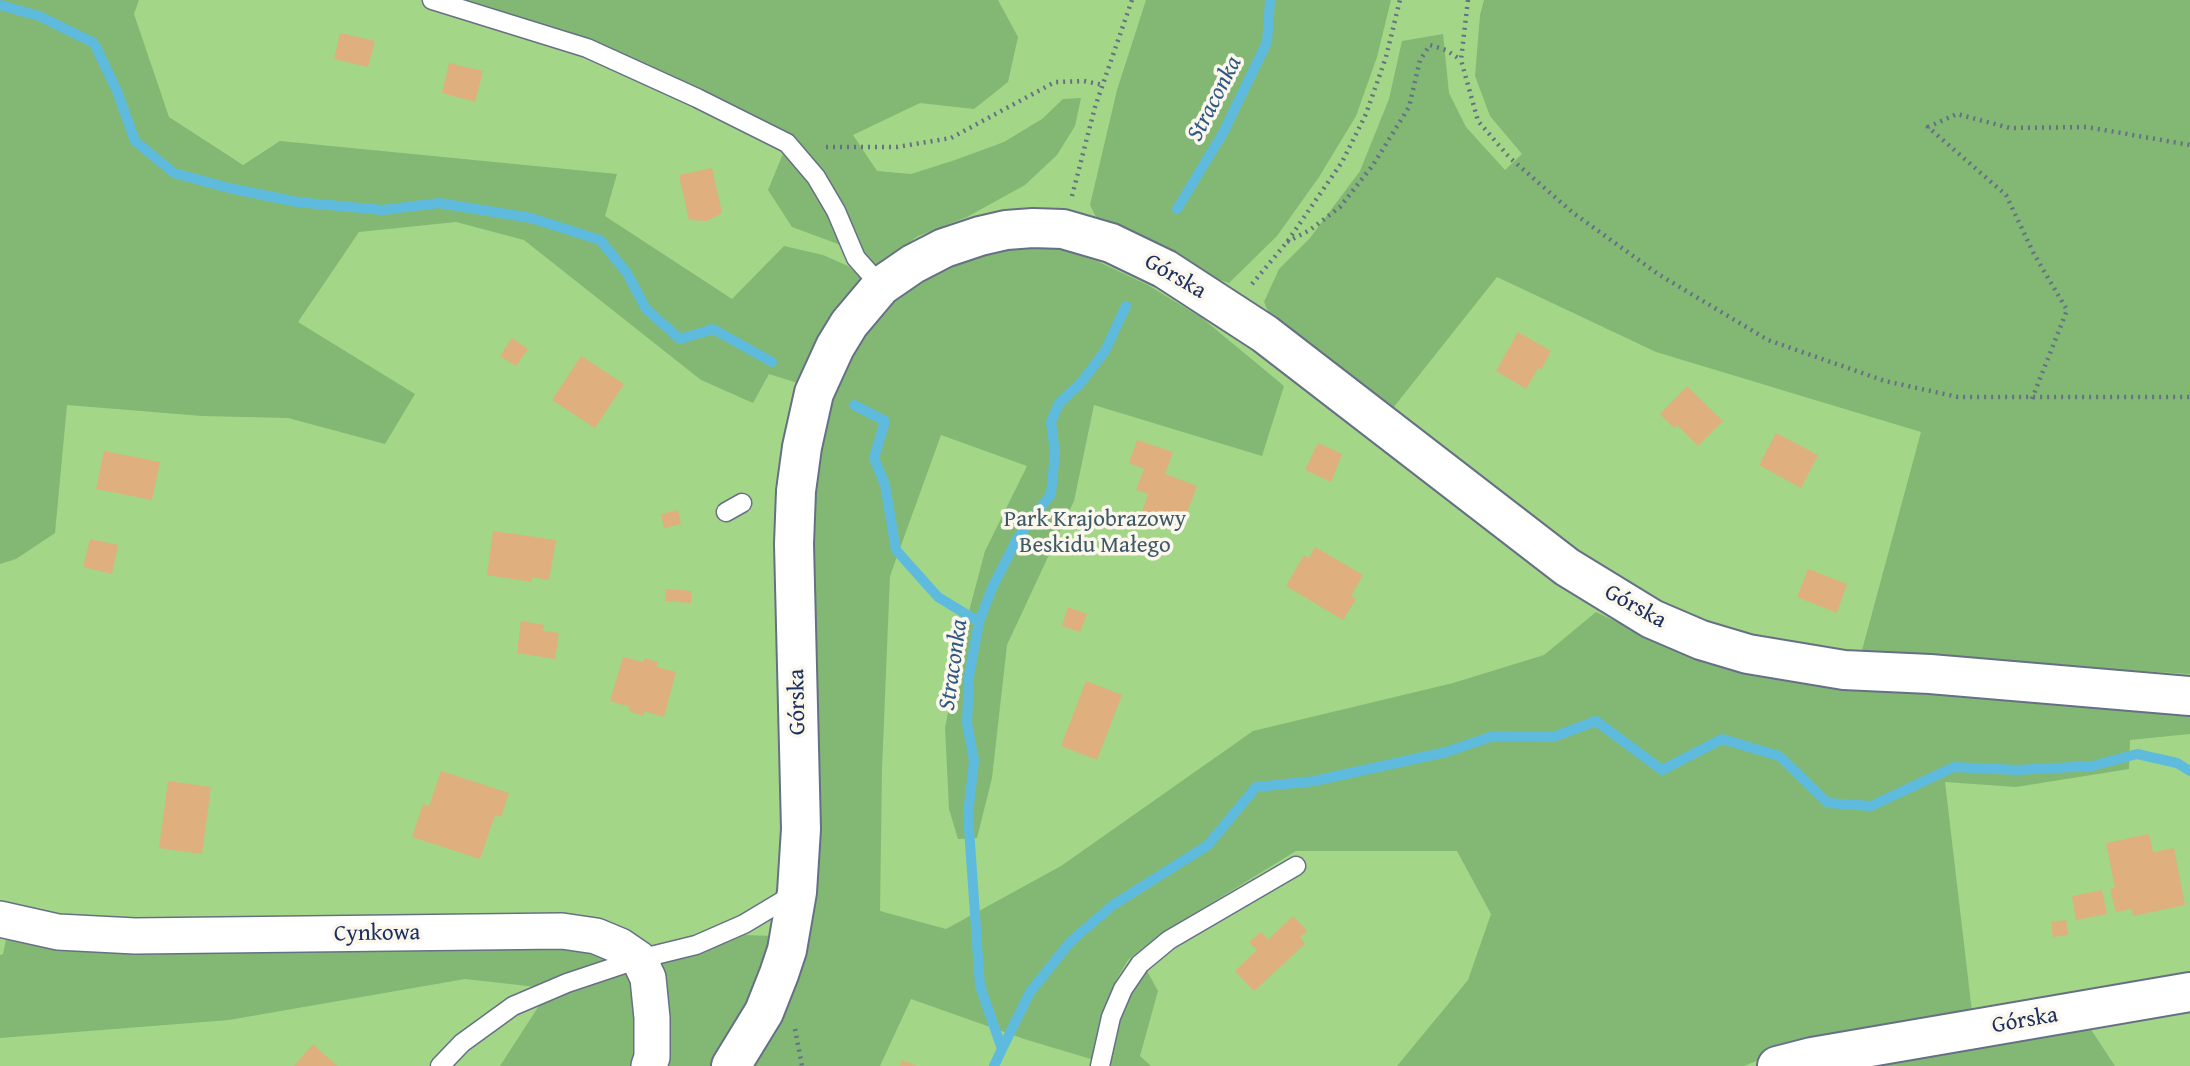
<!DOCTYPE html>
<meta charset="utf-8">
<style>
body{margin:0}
canvas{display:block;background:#f1e8ce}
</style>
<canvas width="2190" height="1066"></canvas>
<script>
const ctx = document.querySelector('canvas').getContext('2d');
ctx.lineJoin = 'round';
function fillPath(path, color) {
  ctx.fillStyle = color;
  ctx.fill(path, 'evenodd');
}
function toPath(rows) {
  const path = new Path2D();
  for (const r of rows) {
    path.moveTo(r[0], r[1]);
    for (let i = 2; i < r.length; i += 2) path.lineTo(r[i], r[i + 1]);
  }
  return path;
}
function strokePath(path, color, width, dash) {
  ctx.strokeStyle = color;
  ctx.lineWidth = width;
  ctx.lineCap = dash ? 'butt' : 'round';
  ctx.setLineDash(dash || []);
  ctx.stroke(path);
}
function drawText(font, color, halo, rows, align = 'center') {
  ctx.font = font + ' "Gentium Book Plus",serif';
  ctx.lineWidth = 7;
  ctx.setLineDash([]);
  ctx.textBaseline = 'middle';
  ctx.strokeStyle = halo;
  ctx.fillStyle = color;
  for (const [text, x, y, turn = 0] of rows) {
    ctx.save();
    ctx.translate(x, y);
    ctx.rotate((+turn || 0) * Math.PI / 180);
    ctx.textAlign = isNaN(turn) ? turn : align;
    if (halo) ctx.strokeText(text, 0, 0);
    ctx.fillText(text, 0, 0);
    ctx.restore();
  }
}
fillPath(toPath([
 [0,0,2190,0,2190,1066,0,1066]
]), '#a3d787');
fillPath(toPath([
 [0,0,139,0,134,14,169,117,243,165,280,141,617,174,605,216,732,299,784,246,823,255,848,266,864,280,801,384,769,374,753,403,701,380,524,240,456,222,359,232,298,322,415,394,385,444,288,418,202,416,67,405,55,533,16,559,0,564],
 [464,0,998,0,1018,37,1008,82,974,109,920,103,853,135,877,171,911,174,955,160,1004,142,1042,119,1063,99,1081,98,1075,126,1057,155,1025,185,967,217,918,236,874,267,859,250,822,171,700,91,586,39],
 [1146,0,1391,0,1377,57,1356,116,1319,177,1277,236,1229,283,1211,277,1098,221,1090,205,1117,90],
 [1484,0,2190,0,2190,674,1861,654,1921,432,1656,352,1497,277,1393,408,1271,318,1264,302,1279,269,1310,238,1360,171,1389,99,1402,41,1443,34,1449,93,1466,127,1505,170,1522,154,1490,116,1475,76,1480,15],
 [785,149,811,180,846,247,792,227,768,190],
 [1020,246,1056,248,1097,261,1148,285,1202,318,1284,386,1262,456,1094,405,1074,501,1007,645,992,778,977,838,958,839,949,809,945,728,964,630,985,551,1027,466,941,435,890,576,882,769,880,911,946,929,1061,866,1253,731,1453,683,1544,655,1596,612,1648,637,2190,714,2190,734,2130,740,2129,769,2016,787,1945,782,1972,1012,1769,1056,1744,1066,1397,1066,1468,980,1491,914,1457,851,1296,851,1161,934,1128,960,1116,980,1103,1012,1094,1060,1024,1039,911,999,880,1066,749,1066,775,1023,820,411,880,304,942,265],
 [8,929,565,937,627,956,536,987,465,979,229,1020,0,1038,0,955,3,954],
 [745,935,774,936,760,981,714,1066,657,1066,655,965,695,956],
 [635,968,642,1066,500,1066,542,1001],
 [1146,969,1158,991,1140,1056,1151,1066,1108,1066,1116,1019,1127,992],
 [2088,1025,2115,1066,1825,1066]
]), '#82b874');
strokePath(toPath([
 [0,5,39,16,94,43,117,91,135,141,174,173,229,188,297,202,383,210,439,203,531,218,600,240,627,273,646,309,680,339,713,329,772,362],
 [1177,209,1223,133,1267,42,1270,0],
 [854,405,885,421,874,458,885,485,896,550,938,597,979,622],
 [1002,1049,1030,992,1071,941,1113,905,1208,845,1256,787,1314,781,1446,752,1493,736,1553,737,1596,721,1662,770,1722,739,1779,756,1828,803,1871,806,1954,767,2017,770,2092,766,2137,754,2177,763,2190,771],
 [994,1066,1002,1049,980,986,968,814,974,761,967,723,969,676,979,622,992,588,1017,539,1051,494,1055,453,1051,422,1059,403,1080,384,1105,351,1126,306]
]), '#5fbbdd', 10);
fillPath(toPath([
 [340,33,375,41,368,67,334,59],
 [449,63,483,71,475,102,442,93],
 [712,168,722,213,707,221,689,220,679,175],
 [1518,332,1551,351,1541,370,1538,368,1526,389,1496,371],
 [512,338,528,349,516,366,500,356],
 [581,356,624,384,595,428,552,400],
 [1687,386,1723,421,1698,446,1677,425,1674,428,1660,414],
 [1776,433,1818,455,1801,488,1759,465],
 [1137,440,1173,452,1165,474,1197,486,1181,529,1141,515,1148,494,1136,490,1144,469,1129,463],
 [1318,443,1342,454,1331,482,1305,470],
 [104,451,160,462,152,500,96,489],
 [678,510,681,524,664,528,661,514],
 [493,531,556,540,549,580,532,577,532,582,487,575],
 [90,539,118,545,112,574,83,567],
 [1315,547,1363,575,1351,596,1356,599,1343,620,1286,586,1304,555,1309,558],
 [1808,569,1847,584,1837,613,1797,597],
 [666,589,692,591,691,603,665,601],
 [1068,607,1087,614,1080,632,1062,626],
 [521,621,544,625,543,631,559,633,555,659,517,653],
 [623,657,643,662,645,658,658,662,657,667,676,672,664,717,644,711,643,716,629,711,630,707,610,701],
 [1086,681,1122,695,1097,760,1061,746],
 [441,771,509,793,501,817,495,815,480,859,412,837,423,804,429,806],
 [168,781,211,787,202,854,159,848],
 [2149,834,2153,852,2174,848,2185,905,2133,916,2132,909,2116,912,2110,889,2115,888,2106,843],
 [2102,890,2107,914,2076,920,2072,896],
 [1293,916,1307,931,1300,937,1305,944,1254,991,1235,971,1257,950,1249,942,1261,932,1268,940],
 [2066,920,2068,935,2053,937,2051,922],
 [313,1044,337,1066,294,1066],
 [902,1060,917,1066,900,1066]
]), '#dfaf7e');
const lane = toPath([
 [432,0,587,48,697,98,787,143,816,177,836,211,856,258,881,286],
 [726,512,742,503],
 [440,1066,462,1043,513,1006,567,983,639,959,696,945,744,924,794,894],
 [1100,1066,1111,1017,1123,989,1140,964,1169,940,1296,866]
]);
const street = toPath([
 [0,919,58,932,135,936,562,931,596,936,620,946,639,959,648,978,652,1018,652,1057,649,1066]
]);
const secondary = toPath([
 [731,1066,764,1012,779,974,787,950,797,892,801,829,794,544,796,491,802,447,814,393,835,347,849,324,881,286,913,264,944,248,980,236,1006,230,1033,228,1063,229,1111,243,1165,269,1265,334,1567,567,1652,619,1701,640,1748,654,1844,670,1930,674,2190,696],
 [1777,1066,1812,1057,2190,992]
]);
strokePath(lane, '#667085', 21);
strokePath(street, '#667085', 38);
strokePath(secondary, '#667085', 42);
strokePath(toPath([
 [1468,0,1461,60,1478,121,1509,157,1572,212,1658,274,1768,340,1885,381,1958,397,2190,397],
 [826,147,897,147,951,138,1055,82,1084,81,1103,85],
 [1072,196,1095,107,1132,0],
 [1287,242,1310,230,1340,207,1373,165,1409,107,1420,60,1430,45,1446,50,1461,60],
 [1252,284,1287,242,1342,162,1366,114,1386,57,1400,0],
 [2032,399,2067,310,2034,254,2006,195,1928,127,1957,114,2010,128,2087,127,2190,145],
 [795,1029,802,1066]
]), '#667085', 4.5, [2, 5]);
strokePath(lane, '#fff', 18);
strokePath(street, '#fff', 35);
strokePath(secondary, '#fff', 38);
drawText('23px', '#1b2f5e', '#fbf7ec', [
 ["Górska",1175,277,30],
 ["Górska",1635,607,29],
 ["Górska",798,702,-91],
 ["Cynkowa",377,934,-1],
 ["Górska",2025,1021,-10]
]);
drawText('23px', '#3d5968', '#fbf7ec', [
 ["Park Krajobrazowy",1095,520],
 ["Beskidu Małego",1095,546]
]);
drawText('italic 24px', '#2f5984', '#fbf7ec', [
 ["Straconka",1215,99,-63],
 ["Straconka",954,665,-82]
]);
</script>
